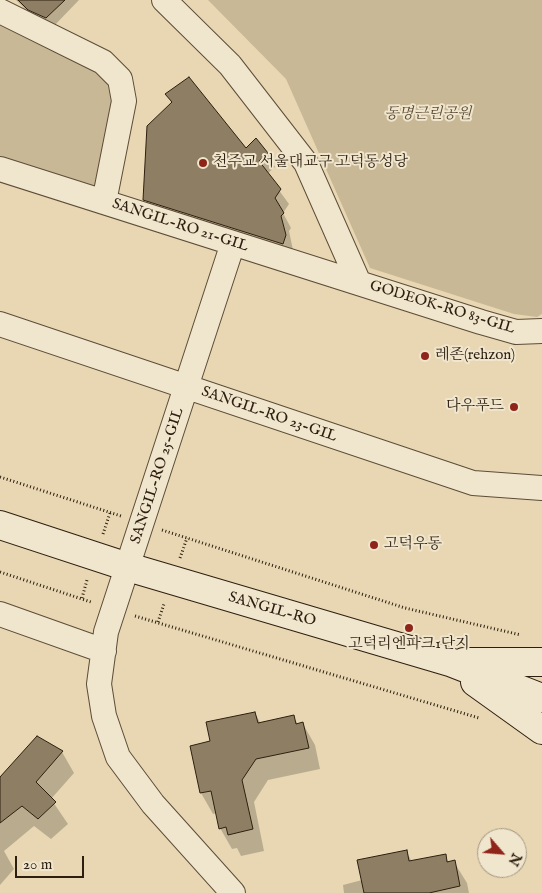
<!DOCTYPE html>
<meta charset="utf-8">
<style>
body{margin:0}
#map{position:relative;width:542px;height:893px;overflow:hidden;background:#e8d7b2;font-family:"IM FELL English",serif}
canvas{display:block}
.north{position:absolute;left:477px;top:828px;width:50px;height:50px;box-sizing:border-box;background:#f0e5cd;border:1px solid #a29681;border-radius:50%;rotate:117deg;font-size:14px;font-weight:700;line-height:20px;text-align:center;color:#2d1f10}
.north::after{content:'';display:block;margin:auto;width:18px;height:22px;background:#8f2418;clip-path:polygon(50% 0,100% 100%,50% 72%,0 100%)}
.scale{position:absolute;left:15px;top:856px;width:69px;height:22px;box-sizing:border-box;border:2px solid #2d1f10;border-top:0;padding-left:6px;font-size:15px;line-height:18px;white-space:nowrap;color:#2d1f10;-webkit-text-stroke:4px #f0e5cd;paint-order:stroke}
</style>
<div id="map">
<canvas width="542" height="893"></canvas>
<div class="north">N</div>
<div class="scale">20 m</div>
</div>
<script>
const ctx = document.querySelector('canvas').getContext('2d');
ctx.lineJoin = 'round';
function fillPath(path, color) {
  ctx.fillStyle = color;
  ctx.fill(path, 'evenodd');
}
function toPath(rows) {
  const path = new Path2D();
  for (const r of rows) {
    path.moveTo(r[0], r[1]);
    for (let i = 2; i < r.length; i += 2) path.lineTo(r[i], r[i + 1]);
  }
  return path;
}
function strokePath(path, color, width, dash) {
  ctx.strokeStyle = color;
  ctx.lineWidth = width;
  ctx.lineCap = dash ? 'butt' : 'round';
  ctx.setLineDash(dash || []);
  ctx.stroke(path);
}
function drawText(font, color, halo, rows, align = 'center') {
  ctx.font = font + ' "IM FELL English","Noto Serif KR",serif';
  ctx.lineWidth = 4;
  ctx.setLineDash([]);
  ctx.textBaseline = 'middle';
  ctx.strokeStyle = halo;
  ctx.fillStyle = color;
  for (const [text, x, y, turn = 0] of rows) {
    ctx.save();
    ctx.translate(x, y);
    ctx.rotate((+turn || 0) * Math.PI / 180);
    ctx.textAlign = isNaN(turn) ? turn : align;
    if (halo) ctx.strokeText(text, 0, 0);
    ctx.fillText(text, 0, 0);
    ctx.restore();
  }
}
fillPath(toPath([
 [208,0,542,0,542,314,537,317,514,314,370,268,286,79],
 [0,15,117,80,102,197,0,165]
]), '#c8b896');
fillPath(toPath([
 [16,0,79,0,52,28,35,19],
 [167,95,246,150,267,153,275,167,267,174,289,204,283,213,291,228,289,231,293,250,291,258,153,214,145,200,172,104],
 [255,713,261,724,293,717,298,724,303,724,315,745,320,769,268,780,254,802,264,851,241,856,237,848,232,849,220,828,217,813,213,814,201,793,191,746,211,742],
 [62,752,74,773,51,799,68,824,51,839,34,826,4,851,14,869,0,885,0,778],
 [406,851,412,862,445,855,449,863,454,862,467,883,469,893,344,893,343,885,362,880]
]), '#0003');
const building = toPath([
 [18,0,65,0,46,18,28,10,18,0],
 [189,77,246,148,256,138,268,153,259,161,281,189,275,198,284,213,281,216,286,235,283,244,143,200,147,126,172,102,165,94,189,77],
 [255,712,258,723,294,715,296,724,303,722,309,748,256,759,242,780,253,829,228,835,226,827,219,829,211,791,200,793,190,746,210,741,206,722,255,712],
 [37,736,63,751,36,782,56,802,38,819,22,806,0,823,0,777,37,736],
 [407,850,409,861,446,854,447,862,455,860,460,886,429,893,364,893,357,860,407,850]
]);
fillPath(building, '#8e7f64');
strokePath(building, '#2d1f10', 1);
const minor = toPath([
 [164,0,230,65,306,163,359,283],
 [0,11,103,62,120,79,124,101,104,202],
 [0,169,481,322,516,332,542,331],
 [0,324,473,483,542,488],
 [0,614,104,651],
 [233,893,153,804,118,757,104,716,99,684,106,632,233,243]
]);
const secondary = toPath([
 [0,525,128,567,450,662,542,698],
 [464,662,542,662],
 [475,682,542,730]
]);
strokePath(minor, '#5c4d38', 26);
strokePath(secondary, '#2d1f10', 30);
strokePath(toPath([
 [0,477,121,516],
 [162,530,405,608,521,635],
 [103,534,110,513],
 [180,558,187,538],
 [0,572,91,602],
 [82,598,87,580],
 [135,616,479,718],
 [158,622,164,604]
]), '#2d1f10', 3, [1, 2.5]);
strokePath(minor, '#f0e5cd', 24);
strokePath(secondary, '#f0e5cd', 28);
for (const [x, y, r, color] of [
 [203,163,5,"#8f2418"],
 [425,356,5,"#8f2418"],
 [514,407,5,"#8f2418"],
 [374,545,5,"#8f2418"],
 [409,628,5,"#8f2418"]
]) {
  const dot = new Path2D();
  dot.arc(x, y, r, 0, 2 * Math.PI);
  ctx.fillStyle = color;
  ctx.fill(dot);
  strokePath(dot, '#f0e5cd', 2);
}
drawText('italic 15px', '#5c4d38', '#f0e5cd', [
 ["동명근린공원",428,115]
]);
drawText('15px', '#2d1f10', '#f0e5cd', [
 ["천주교 서울대교구 고덕동성당",213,163],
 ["레존(rehzon)",435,356],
 ["다우푸드",504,407,"right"],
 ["고덕우동",384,545],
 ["고덕리엔파크1단지",409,645,"center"]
], 'left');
drawText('15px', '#2d1f10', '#f0e5cd', [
 ["SANGIL-RO 21-GIL",180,226,18],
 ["GODEOK-RO 83-GIL",442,308,17],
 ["SANGIL-RO 23-GIL",269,415,19],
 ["SANGIL-RO 25-GIL",158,476,-72],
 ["SANGIL-RO",272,610,16]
]);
</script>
